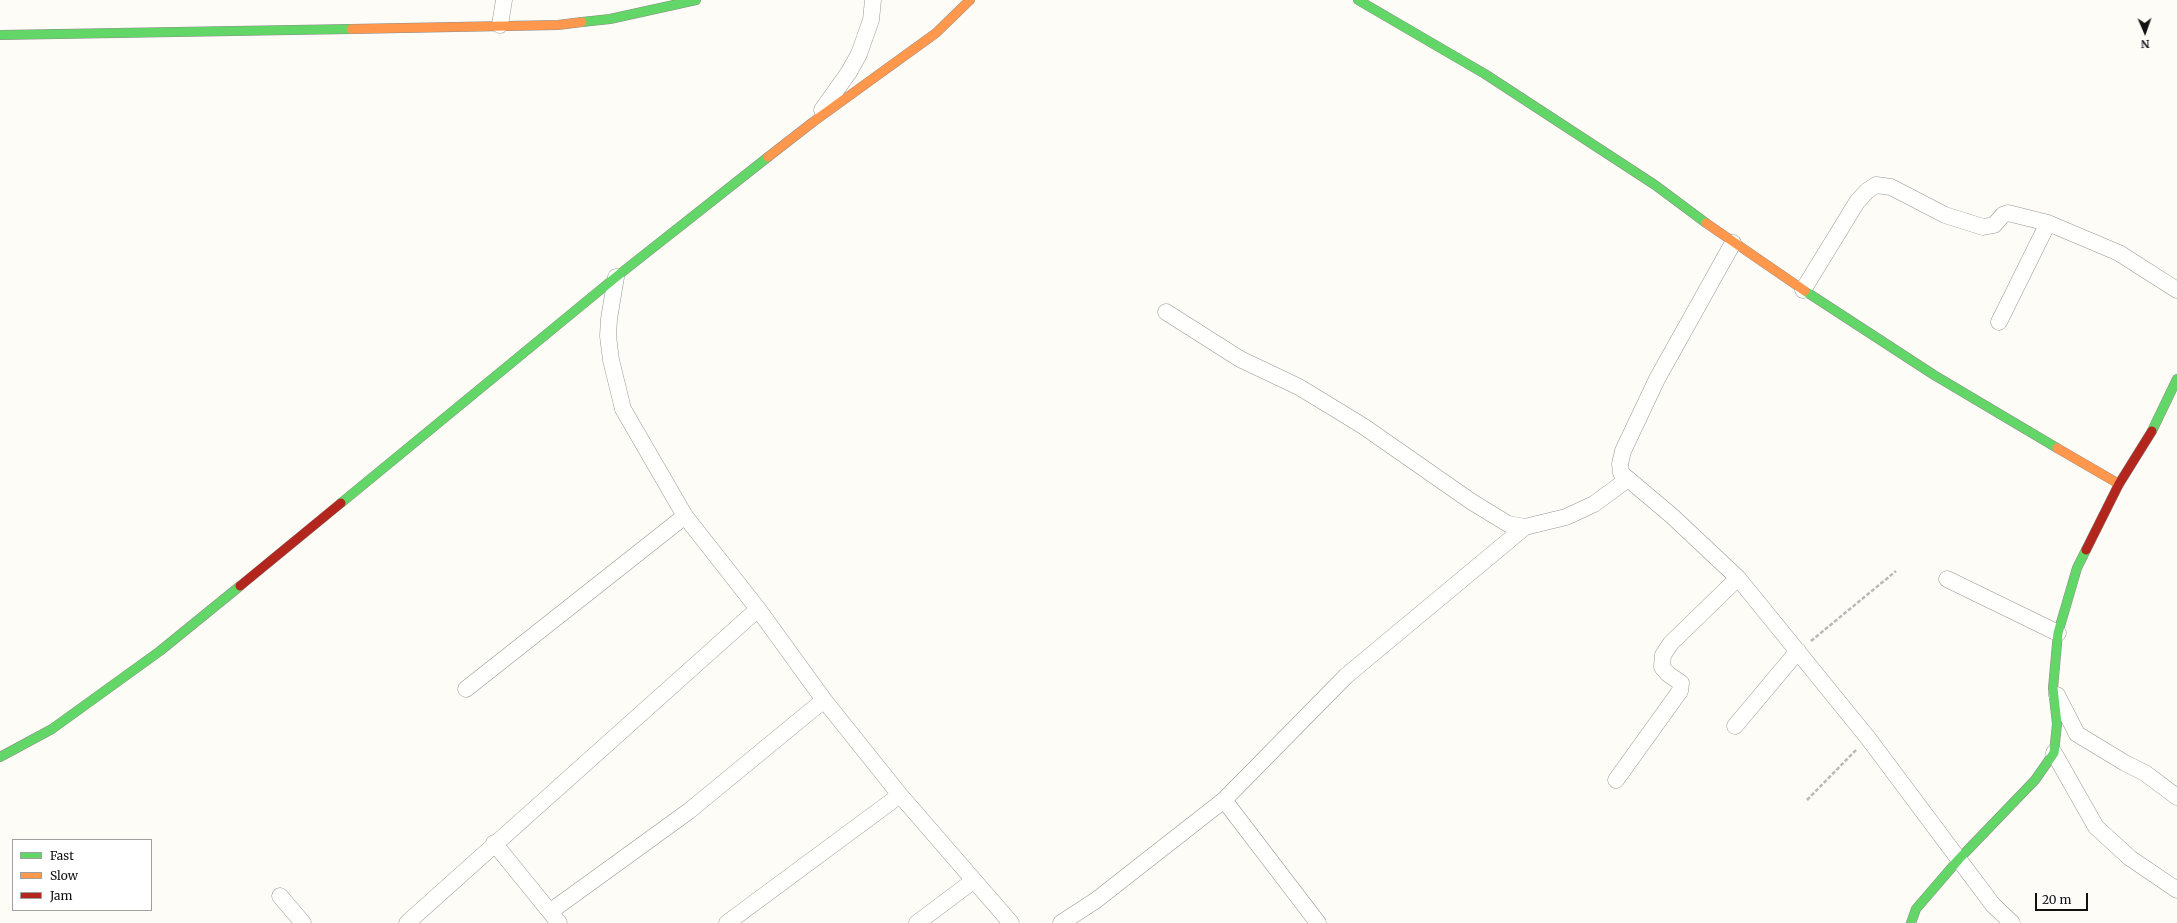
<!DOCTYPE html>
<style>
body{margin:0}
#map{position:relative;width:2177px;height:923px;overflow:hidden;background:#fdfcf7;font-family:Merriweather,serif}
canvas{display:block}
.legend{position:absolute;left:12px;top:839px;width:140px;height:72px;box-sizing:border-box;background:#fff;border:1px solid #a0a0a0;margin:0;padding:5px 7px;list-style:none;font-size:12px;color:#111}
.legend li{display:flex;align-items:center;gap:8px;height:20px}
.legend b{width:20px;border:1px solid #a0a0a0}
.north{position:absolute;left:2125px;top:12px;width:40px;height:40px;-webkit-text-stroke:3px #fff;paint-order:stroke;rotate:178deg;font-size:11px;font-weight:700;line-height:16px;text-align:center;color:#111}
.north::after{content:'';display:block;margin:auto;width:14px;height:18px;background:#111;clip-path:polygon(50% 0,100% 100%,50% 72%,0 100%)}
.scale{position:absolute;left:2035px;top:893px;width:53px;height:18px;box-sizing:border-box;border:2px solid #111;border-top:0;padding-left:5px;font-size:12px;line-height:14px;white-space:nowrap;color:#111;-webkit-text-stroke:3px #fff;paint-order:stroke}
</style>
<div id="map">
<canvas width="2177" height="923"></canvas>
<ul class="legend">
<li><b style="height:5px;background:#63d668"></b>Fast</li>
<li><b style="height:5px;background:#ff974d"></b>Slow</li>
<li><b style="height:5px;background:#b3261e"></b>Jam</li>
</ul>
<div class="north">N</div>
<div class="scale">20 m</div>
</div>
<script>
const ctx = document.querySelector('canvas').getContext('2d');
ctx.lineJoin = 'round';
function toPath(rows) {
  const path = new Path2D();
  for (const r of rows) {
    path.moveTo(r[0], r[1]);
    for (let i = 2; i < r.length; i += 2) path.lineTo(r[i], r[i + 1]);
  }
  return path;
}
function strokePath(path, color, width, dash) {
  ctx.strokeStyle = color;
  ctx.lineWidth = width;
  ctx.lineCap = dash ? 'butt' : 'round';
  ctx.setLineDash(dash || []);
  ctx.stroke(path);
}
const street = toPath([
 [500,25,504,0],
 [822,110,849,72,859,54,871,20,873,0],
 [1733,243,1657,379,1623,451,1620,464,1621,473,1672,516,1738,578,1868,738,1993,905,2012,923],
 [616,277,609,319,608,336,611,360,623,409,685,516,758,609,824,700,900,795,1011,923],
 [1803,290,1857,202,1867,191,1876,185,1891,187,1945,215,1983,227,1994,225,2003,215,2008,213,2048,223,2119,253,2177,290],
 [1166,312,1240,359,1299,387,1363,426,1472,502,1508,524,1525,527,1566,517,1594,504,1628,479],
 [1999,322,2048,223],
 [1947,579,2058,633],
 [466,689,685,516],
 [2057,695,2077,734,2125,763,2145,773,2177,797],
 [1735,726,1798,651],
 [2054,753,2096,827,2130,858,2177,890],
 [1616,780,1680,691,1681,683,1668,674,1662,667,1663,655,1671,643,1738,578],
 [1224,800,1346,676,1525,527],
 [494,843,559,923],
 [280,896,303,923],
 [551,911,689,811,824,700],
 [407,923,758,609],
 [727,923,900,795],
 [917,923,973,881],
 [1061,923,1095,901,1224,800,1318,923]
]);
const fast = toPath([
 [1358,0,1485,74,1655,185,1706,223],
 [582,22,610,19,696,0],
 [0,35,351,29],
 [1805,291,1934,375,2057,448],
 [2152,431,2177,379],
 [341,503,616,277,768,157],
 [0,757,52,729,160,651,240,586],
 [1911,923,1916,909,1959,859,2035,780,2054,753,2057,724,2053,688,2058,633,2077,568,2086,550]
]);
const slow = toPath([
 [351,29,558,25,582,22],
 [768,157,813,122,936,33,970,0],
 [1706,223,1805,291],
 [2057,448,2119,484]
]);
const jam = toPath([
 [2086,550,2119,484,2152,431],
 [240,586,341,503]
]);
strokePath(street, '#979795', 17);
strokePath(fast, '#8e8d8b', 10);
strokePath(slow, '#8e8d8b', 10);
strokePath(jam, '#8e8d8b', 10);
strokePath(toPath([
 [1811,641,1896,571],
 [1807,800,1857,749]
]), '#b9b9b8', 2.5, [4, 2]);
strokePath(street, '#fffffe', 16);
strokePath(fast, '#63d668', 9);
strokePath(slow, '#ff974d', 9);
strokePath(jam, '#b3261e', 9);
</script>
